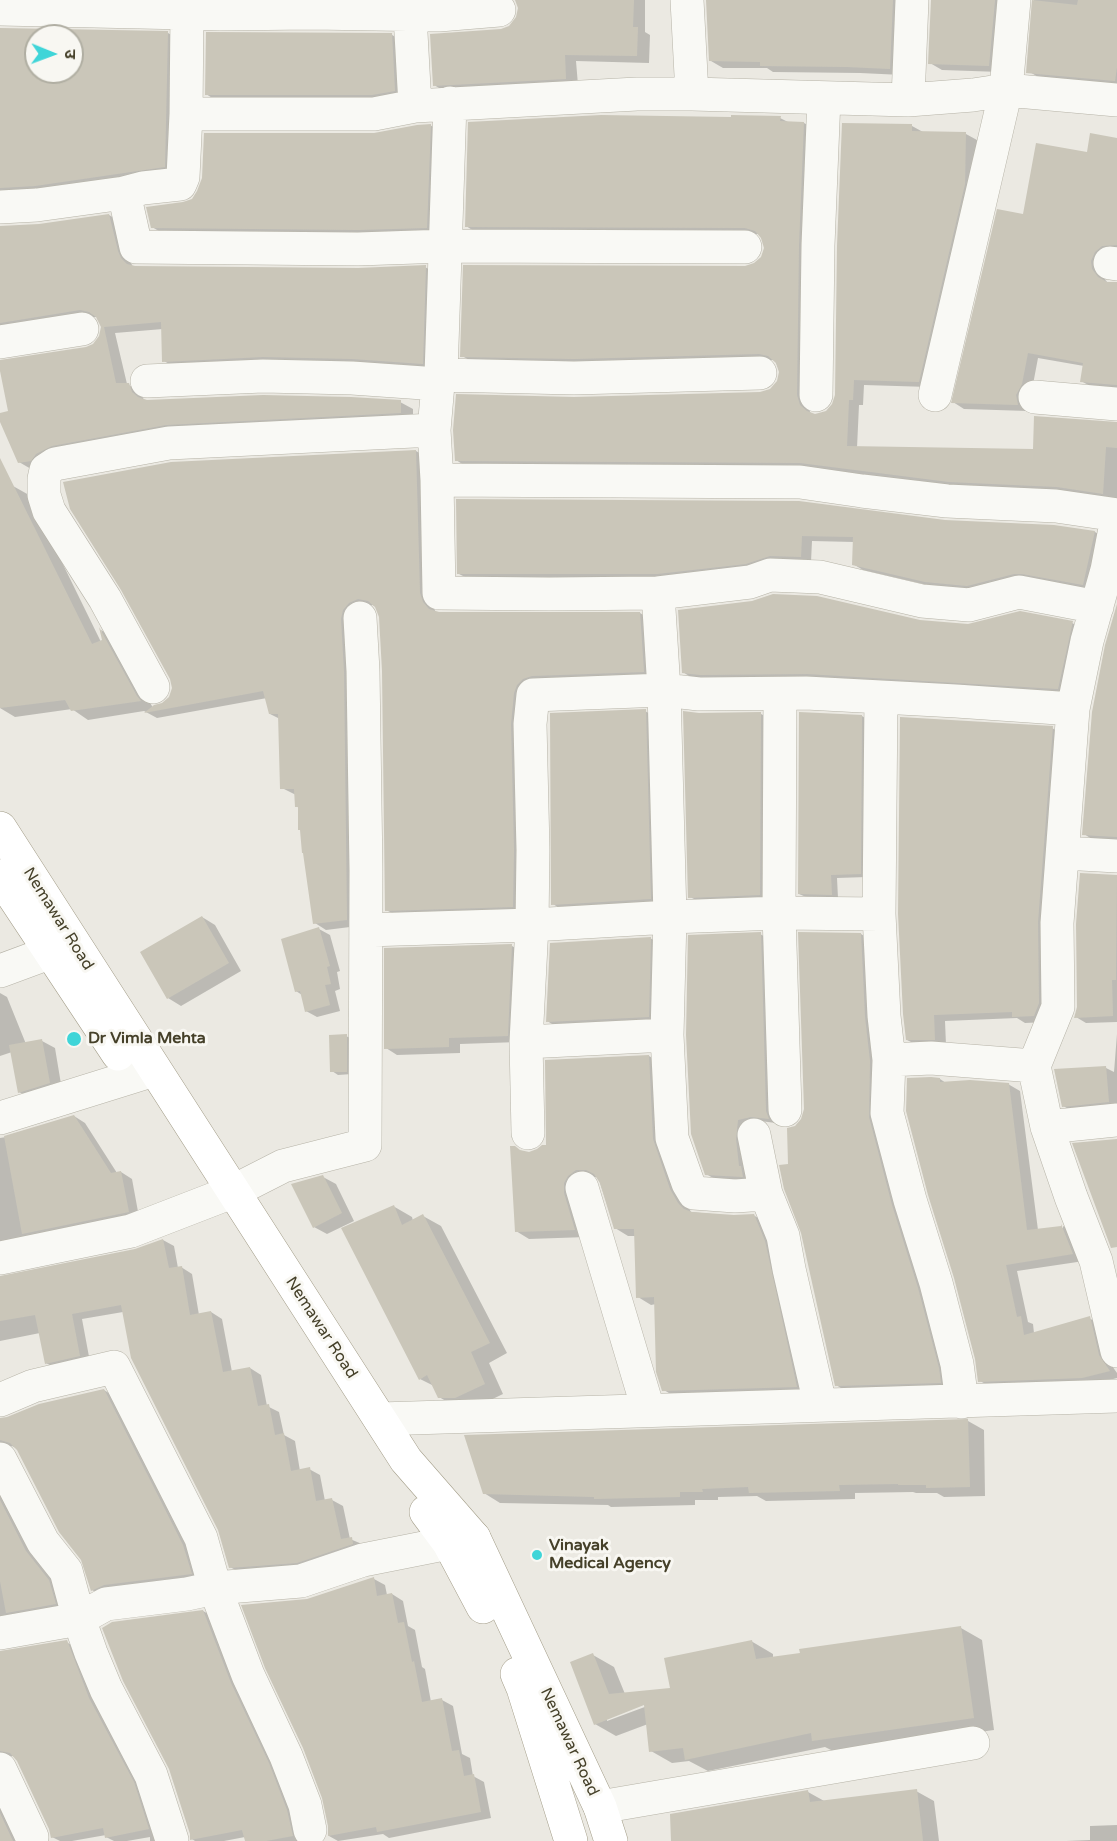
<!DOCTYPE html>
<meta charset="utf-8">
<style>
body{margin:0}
#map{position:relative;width:1117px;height:1841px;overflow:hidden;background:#ebe9e2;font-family:"Varela Round","Noto Sans Devanagari",sans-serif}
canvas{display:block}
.north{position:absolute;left:24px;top:24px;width:60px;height:60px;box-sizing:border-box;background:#f8f7f2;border:2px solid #b0aea2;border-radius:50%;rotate:91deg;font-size:16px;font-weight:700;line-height:24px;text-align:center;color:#454029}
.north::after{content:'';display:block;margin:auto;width:21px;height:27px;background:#3fd5d8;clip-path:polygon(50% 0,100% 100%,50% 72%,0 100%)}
</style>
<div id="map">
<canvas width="1117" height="1841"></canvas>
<div class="north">उ</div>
</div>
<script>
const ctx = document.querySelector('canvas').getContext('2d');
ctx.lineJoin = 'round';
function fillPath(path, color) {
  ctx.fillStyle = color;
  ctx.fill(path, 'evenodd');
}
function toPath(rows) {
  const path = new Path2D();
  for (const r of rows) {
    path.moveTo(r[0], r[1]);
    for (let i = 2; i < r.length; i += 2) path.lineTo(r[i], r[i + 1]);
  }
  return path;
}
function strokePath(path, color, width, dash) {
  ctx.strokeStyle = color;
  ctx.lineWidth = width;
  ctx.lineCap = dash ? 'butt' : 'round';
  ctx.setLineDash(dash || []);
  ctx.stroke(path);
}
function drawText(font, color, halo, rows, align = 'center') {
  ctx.font = font + ' "Varela Round",sans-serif';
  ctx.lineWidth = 6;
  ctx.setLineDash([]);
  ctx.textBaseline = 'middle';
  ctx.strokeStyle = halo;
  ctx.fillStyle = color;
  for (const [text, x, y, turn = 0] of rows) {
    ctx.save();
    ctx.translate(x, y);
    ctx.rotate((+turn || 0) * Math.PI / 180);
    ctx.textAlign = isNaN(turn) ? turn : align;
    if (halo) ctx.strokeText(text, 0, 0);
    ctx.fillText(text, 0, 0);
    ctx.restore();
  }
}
fillPath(toPath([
 [516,0,645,0,645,32,650,35,649,63,576,61,578,85,446,92,434,85,501,30,510,27,517,19,519,9],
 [707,0,907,0,902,75,860,73,773,72,767,68,723,68,711,61],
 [932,0,1009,0,1001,72,942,70,930,63],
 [1034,0,1117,0,1117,86,1040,78,1028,71],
 [0,29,168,33,180,40,176,173,0,200],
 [36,36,72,36,72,72,36,72],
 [392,35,403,41,406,96,384,101,217,101,206,94],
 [780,118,788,122,804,123,815,129,808,402,810,412,813,415,826,412,834,405,836,395,843,124,912,126,923,132,966,134,977,140,975,191,929,387,864,385,863,405,859,405,857,448,1034,451,1117,424,1117,500,467,467,456,460,574,398,761,393,771,390,778,382,780,373,775,360,771,360,586,365,473,362,462,356,756,264,763,257,765,248,760,234,757,234,477,233,466,226],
 [430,125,441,132,438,234,164,234,152,227,182,204,374,134],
 [1117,140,1117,251,1103,277,1107,282,1117,284,1117,389,1092,387,1081,381,1084,366,1038,358,1028,411,964,409,953,402,1024,216,1088,154],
 [109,215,121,222,129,259,133,267,358,269,425,267,437,274,434,370,176,368,164,361,163,329,115,333,127,384,140,392,144,400,400,402,413,409,413,419,31,469,19,462,0,419,0,414,9,412,0,361,86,349,94,345,101,337,102,325,98,317,92,317,10,330,0,334,0,227,38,225],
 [416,451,428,458,431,601,436,613,640,613,652,620,655,678,545,682,525,913,398,916,386,910,383,670,380,616,376,606,372,605,362,608,358,926,326,930,315,923,299,808,296,806,296,795,282,788,280,719,270,714,267,698,157,718,144,711,88,720,72,709,15,717,0,708,0,492,13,486,29,495,101,642,104,641,101,630,115,638,153,708,163,704,170,698,173,688,171,463],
 [458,500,1054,526,1095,532,1105,538,1093,590,978,591,936,587,863,570,853,564,854,542,812,541,811,562,668,579,469,579,459,574],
 [753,602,918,621,974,625,1072,623,1082,628,1067,694,692,678,683,672],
 [1117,609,1117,842,1095,841,1084,834],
 [645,711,657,718,662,905,564,911,553,904],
 [699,714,761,714,771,719,770,900,700,902,690,897],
 [862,716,868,720,867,877,837,878,838,898,806,897,799,894],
 [1052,728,1064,735,1046,1022,1025,1023,1017,1018,945,1021,946,1045,919,1046,907,1040],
 [1081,874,1117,876,1117,1022,1086,1023,1076,1017,1078,1007],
 [202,917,215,925,241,971,181,1006,168,998],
 [319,929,330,935,340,971,337,972,340,989,335,991,340,1011,317,1017,306,1011,302,995,296,991],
 [760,934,769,939,776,1123,760,1121,751,1181,715,1179,706,1174],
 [861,934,871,940,950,1388,846,1391,836,1385,789,1166,796,1127,803,1120],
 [650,938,662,945,660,1023,559,1028,547,1021],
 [512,946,524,953,519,1042,460,1044,460,1053,397,1055,386,1048],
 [0,993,7,997,26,1044,42,1041,55,1048,62,1090,32,1099,19,1092,12,1052,0,1056],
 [1117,1034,1117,1109,1076,1113,1063,1106,1106,1068,1114,1072],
 [346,1036,352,1039,352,1074,338,1075,332,1071],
 [649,1056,662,1064,683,1198,691,1212,734,1216,753,1215,767,1223,809,1394,677,1398,664,1390,656,1304,651,1305,638,1297,636,1236,628,1236,615,1228,598,1177,591,1177,587,1237,529,1239,516,1231,523,1152,529,1153,548,1146],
 [940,1079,946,1083,1008,1084,1020,1091,1038,1230,1063,1228,1063,1226,1073,1232,1084,1261,1017,1271,1028,1322,1033,1324,1034,1333,1089,1318,1101,1325,1110,1363,1117,1373,1117,1378,1094,1384,991,1387,980,1381,977,1359,956,1278,929,1194],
 [74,1116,85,1123,117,1173,121,1172,132,1179,139,1217,0,1249,0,1138,6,1137],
 [323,1177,336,1184,354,1221,327,1234,314,1227],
 [393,1206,412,1217,413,1221,423,1216,441,1226,507,1353,489,1363,503,1394,474,1408,458,1408,439,1397,434,1386,420,1379],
 [163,1240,174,1246,178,1268,181,1267,192,1274,199,1315,211,1312,222,1319,232,1372,250,1368,261,1375,267,1406,279,1412,284,1435,295,1441,300,1471,309,1469,320,1475,325,1501,332,1500,343,1506,350,1539,362,1544,309,1568,241,1573,230,1567,219,1529,123,1312,82,1319,90,1362,57,1369,46,1363,40,1333,0,1341,0,1278,135,1251],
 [104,1390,115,1397,194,1552,202,1579,103,1596,92,1590,82,1559,18,1449,12,1446,0,1450,0,1420],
 [968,1421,984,1430,985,1496,944,1497,937,1493,916,1493,913,1492,855,1493,855,1499,766,1501,757,1496,718,1497,718,1500,695,1500,695,1505,611,1507,608,1505,500,1503,484,1493],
 [0,1487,59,1587,66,1610,0,1624],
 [374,1579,385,1585,387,1595,392,1594,403,1601,408,1626,415,1630,422,1667,425,1669,431,1702,442,1700,453,1706,462,1754,470,1758,473,1776,484,1782,491,1818,389,1838,383,1834,338,1841,329,1836,307,1600],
 [203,1611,214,1617,279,1771,302,1841,246,1841,245,1837,224,1841,195,1841,192,1839],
 [961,1628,982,1640,994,1730,835,1752,825,1747,708,1771,689,1761,672,1763,651,1751,648,1724,616,1736,595,1724,593,1655,614,1667,625,1694,672,1690,751,1641,773,1654,773,1658],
 [642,1704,650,1705,607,1721,607,1718],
 [66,1642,77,1648,144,1790,161,1841,150,1841,150,1837,127,1841,114,1841,106,1837,106,1835,72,1841,60,1841,52,1837,50,1829,18,1760,13,1756,3,1758,0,1760,0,1653],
 [916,1791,934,1801,939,1841,673,1841,808,1792,826,1802],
 [0,1798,21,1841,0,1841],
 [1117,1825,1117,1841,1066,1841,1090,1840,1090,1826]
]), '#0003');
fillPath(toPath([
 [515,0,634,0,633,27,638,27,637,56,565,55,566,79,433,86,430,34,501,29,509,26,516,17,518,8],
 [706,0,893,0,890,69,847,67,760,66,760,62,709,61],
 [931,0,995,0,989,66,928,64],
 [1032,0,1077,5,1078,0,1117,0,1117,67,1115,81,1026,73],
 [0,28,168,31,165,167,35,186,0,188],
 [36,36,72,36,72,72,36,72],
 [206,32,392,33,395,91,372,95,205,95],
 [601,115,731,117,731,115,781,116,780,121,804,122,799,245,797,395,800,405,807,411,815,414,826,411,832,404,835,395,837,246,842,123,912,124,912,131,966,132,965,184,919,382,854,380,853,400,849,400,847,446,1033,449,1034,416,1117,422,1117,448,1106,447,1103,494,1057,487,949,482,800,463,455,461,453,430,456,394,574,397,760,392,770,389,777,381,779,372,776,363,768,356,759,354,574,359,460,357,463,265,745,266,754,263,761,257,764,248,761,238,755,231,745,228,465,227,468,122],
 [431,124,427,228,358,230,151,228,146,207,183,202,192,199,197,191,202,178,204,133,374,133,417,125],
 [1090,133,1117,138,1117,245,1102,246,1095,252,1091,261,1092,269,1098,277,1107,282,1117,282,1117,385,1080,382,1083,363,1028,353,1022,384,1016,395,1018,405,951,403,997,209,1023,214,1036,143,1087,152],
 [109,214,118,251,121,258,127,264,135,266,358,268,426,265,423,364,352,359,263,357,162,362,161,322,104,327,116,383,129,383,132,392,138,397,147,400,263,395,351,397,401,400,401,413,166,425,52,446,36,454,31,461,18,463,0,422,0,413,8,411,0,371,0,360,86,347,93,344,99,336,101,327,96,317,89,312,80,310,0,323,0,226,39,224],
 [416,450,420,593,423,602,429,609,439,612,640,612,644,672,532,676,523,679,517,685,514,693,511,724,514,850,513,907,385,911,382,671,379,617,375,607,368,601,358,599,349,603,343,610,341,619,344,672,347,920,313,924,303,853,302,853,300,830,298,830,298,807,295,807,294,789,280,789,278,714,269,714,263,691,144,713,154,705,162,703,169,697,172,688,170,679,121,590,70,509,63,482,171,462],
 [0,458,92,644,102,640,99,627,137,696,141,701,71,711,65,700,0,708],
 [456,499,799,501,945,520,1054,525,1095,531,1083,585,1022,574,1014,574,967,586,925,582,852,565,853,537,802,536,801,557,770,556,746,564,657,574,457,574],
 [773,594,817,596,920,620,968,624,1020,611,1073,621,1058,689,807,674,700,675,682,673,678,610,752,601],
 [1117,604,1117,837,1082,835,1092,712,1105,645],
 [646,709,651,899,551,905,550,713],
 [683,711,699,713,761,712,760,895,688,898],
 [799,712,862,715,861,874,831,875,832,895,798,894],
 [900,717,1053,726,1038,922,1039,1003,1034,1016,1012,1017,1012,1012,934,1015,935,1040,906,1040,903,1014,898,914],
 [1080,873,1117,875,1116,980,1112,980,1113,1016,1074,1018,1077,1007,1076,924],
 [202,916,229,963,167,999,140,952],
 [319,927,330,966,327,967,331,984,325,985,330,1005,305,1012,300,991,295,992,281,939],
 [761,932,766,1111,769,1119,751,1117,738,1120,736,1139,739,1166,741,1166,743,1177,705,1175,691,1134,686,1035,688,935],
 [798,932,861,933,865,1017,870,1061,869,1117,892,1205,918,1288,939,1368,941,1383,835,1386,801,1233,784,1189,779,1165,788,1164,787,1128,795,1126,801,1119,804,1109],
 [651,937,649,1017,546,1022,550,943],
 [512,944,508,1036,449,1038,449,1047,384,1049,384,948],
 [347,1034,347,1072,330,1072,329,1035],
 [42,1039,50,1083,18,1093,9,1045],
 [649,1055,653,1139,670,1189,678,1203,684,1209,692,1212,734,1215,754,1214,765,1241,797,1387,662,1391,656,1372,654,1297,636,1298,634,1229,614,1229,600,1183,594,1174,586,1170,576,1170,568,1176,564,1183,564,1193,575,1230,515,1232,510,1146,515,1146,520,1150,529,1152,537,1149,542,1145,546,1145,545,1060],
 [1106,1066,1109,1102,1062,1107,1054,1069],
 [931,1077,940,1078,940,1082,970,1080,1009,1083,1027,1230,1061,1226,1061,1224,1073,1254,1006,1265,1017,1317,1021,1316,1024,1335,1090,1316,1099,1355,1110,1371,1082,1378,978,1382,975,1359,954,1278,928,1195,906,1111,907,1078],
 [74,1115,111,1173,121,1171,129,1212,22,1234,4,1136],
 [1117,1139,1117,1247,1111,1248,1072,1143],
 [323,1175,342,1213,313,1228,291,1184],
 [394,1205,402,1225,423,1214,490,1343,471,1352,485,1384,455,1398,438,1398,427,1375,419,1380,341,1228],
 [163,1239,169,1268,182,1266,190,1315,211,1311,223,1372,250,1367,258,1406,269,1404,275,1435,284,1433,291,1471,310,1467,316,1501,332,1498,341,1539,352,1537,353,1544,297,1563,229,1568,218,1530,131,1358,121,1305,72,1314,80,1356,45,1364,35,1315,0,1321,0,1276,135,1249],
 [104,1389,183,1545,192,1574,104,1585,91,1591,81,1560,59,1532,17,1450,10,1443,0,1440,0,1418,7,1417,39,1404],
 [968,1419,970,1487,926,1488,926,1485,898,1485,898,1484,839,1485,840,1491,749,1493,748,1487,702,1489,703,1492,680,1492,680,1497,594,1499,594,1497,483,1494,464,1435],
 [0,1500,26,1551,49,1580,56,1604,6,1613,0,1581],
 [374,1577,377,1596,392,1593,398,1623,404,1622,412,1662,414,1661,422,1702,442,1698,452,1751,459,1750,464,1776,474,1774,481,1812,377,1832,376,1827,328,1836,328,1826,322,1798,303,1748,265,1668,241,1605,307,1599],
 [203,1610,231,1683,269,1763,287,1810,293,1836,266,1841,245,1841,242,1830,190,1840,190,1834,169,1769,123,1681,102,1628,112,1622],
 [961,1626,974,1718,812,1741,811,1733,685,1760,683,1748,649,1752,644,1705,594,1725,570,1662,593,1653,609,1694,670,1688,664,1658,752,1640,756,1659,800,1653,799,1649],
 [67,1640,89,1698,134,1782,149,1829,105,1838,103,1828,51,1838,49,1829,17,1761,10,1753,0,1751,0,1651],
 [917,1789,923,1841,671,1841,670,1814,808,1790,810,1802],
 [0,1813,13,1841,0,1841]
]), '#cac6b9');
const minor = toPath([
 [187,0,187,13,220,14,312,13,439,15,499,10],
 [687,0,692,94],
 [0,9,187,13,186,114,374,114,415,106,637,94,692,94,908,100,973,95,1006,90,1117,100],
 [410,15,415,106],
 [908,100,912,0],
 [124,193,143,188,180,184,183,177,186,114],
 [0,207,37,205,124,193,136,247,358,249,446,246,745,247],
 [1110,263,1117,264],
 [0,342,82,329],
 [441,375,574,378,760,373],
 [147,381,263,376,352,378,438,384],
 [816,395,818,245,824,98],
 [935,395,1006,90,1014,0],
 [1035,397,1117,404],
 [434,430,437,480,800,482,862,491,947,501,1056,506,1117,515],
 [437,480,439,593,549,594,658,593,664,690,699,694,806,693,956,701,1073,709,1087,641,1107,570,1117,518],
 [658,593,750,582,770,575,820,577,922,601,969,605,1019,592,1097,607],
 [153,687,105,599,49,511,44,495,44,479,46,470,55,464,169,443,434,430,438,384,441,375,450,103],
 [780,694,779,913,785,1110],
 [1063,853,1117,856],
 [879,914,881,697],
 [366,930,532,925,670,917,667,1035],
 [0,971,73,944],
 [526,1042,667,1035,672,1138,688,1183,694,1193,735,1196,766,1194,783,1236,789,1269,820,1404],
 [889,1060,931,1058,1034,1066,1047,1127,1071,1197,1096,1261,1117,1351],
 [1034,1066,1058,1007,1057,923,1073,709],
 [0,1118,154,1070],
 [1047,1127,1117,1120],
 [528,1133,526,1042,532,925,533,850,530,724,533,695,664,690,670,917,779,913,879,914,884,1016,889,1060,887,1113,910,1200,936,1283,957,1364,962,1402],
 [754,1135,766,1194],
 [582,1188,648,1409],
 [0,1258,131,1231,232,1192,283,1166,365,1145,366,871,363,671,360,618],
 [0,1400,33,1386,114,1367,201,1538,215,1588,248,1675,286,1756,305,1805,310,1830],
 [380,1419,1117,1396],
 [0,1459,43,1542,66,1571,79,1619,91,1653,106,1689,151,1775,172,1840],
 [0,1633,79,1619,106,1604,187,1594,215,1588,301,1581,363,1560,474,1538],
 [0,1769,32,1837],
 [600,1807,973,1743]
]);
const highway = toPath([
 [0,828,406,1460,474,1538,600,1807,611,1841],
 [0,876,118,1054],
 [426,1512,449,1543,483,1607],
 [517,1674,523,1688,571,1841]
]);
strokePath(minor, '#b6b3a7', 34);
strokePath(highway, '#a39d88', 34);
strokePath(minor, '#f9f9f5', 33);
strokePath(highway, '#fff', 33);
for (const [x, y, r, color] of [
 [74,1039,8,"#3fd5d8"],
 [537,1555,6,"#3fd5d8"]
]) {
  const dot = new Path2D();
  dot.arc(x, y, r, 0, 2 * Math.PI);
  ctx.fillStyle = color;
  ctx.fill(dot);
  strokePath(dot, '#f8f7f2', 2);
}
drawText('16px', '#454029', '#f8f7f2', [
 ["Nemawar Road",58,919,58],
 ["Nemawar Road",321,1328,57],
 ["Nemawar Road",569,1742,65]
]);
drawText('bold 16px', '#454029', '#f8f7f2', [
 ["Dr Vimla Mehta",88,1039],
 ["Vinayak",549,1546],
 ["Medical Agency",549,1564]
], 'left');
</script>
